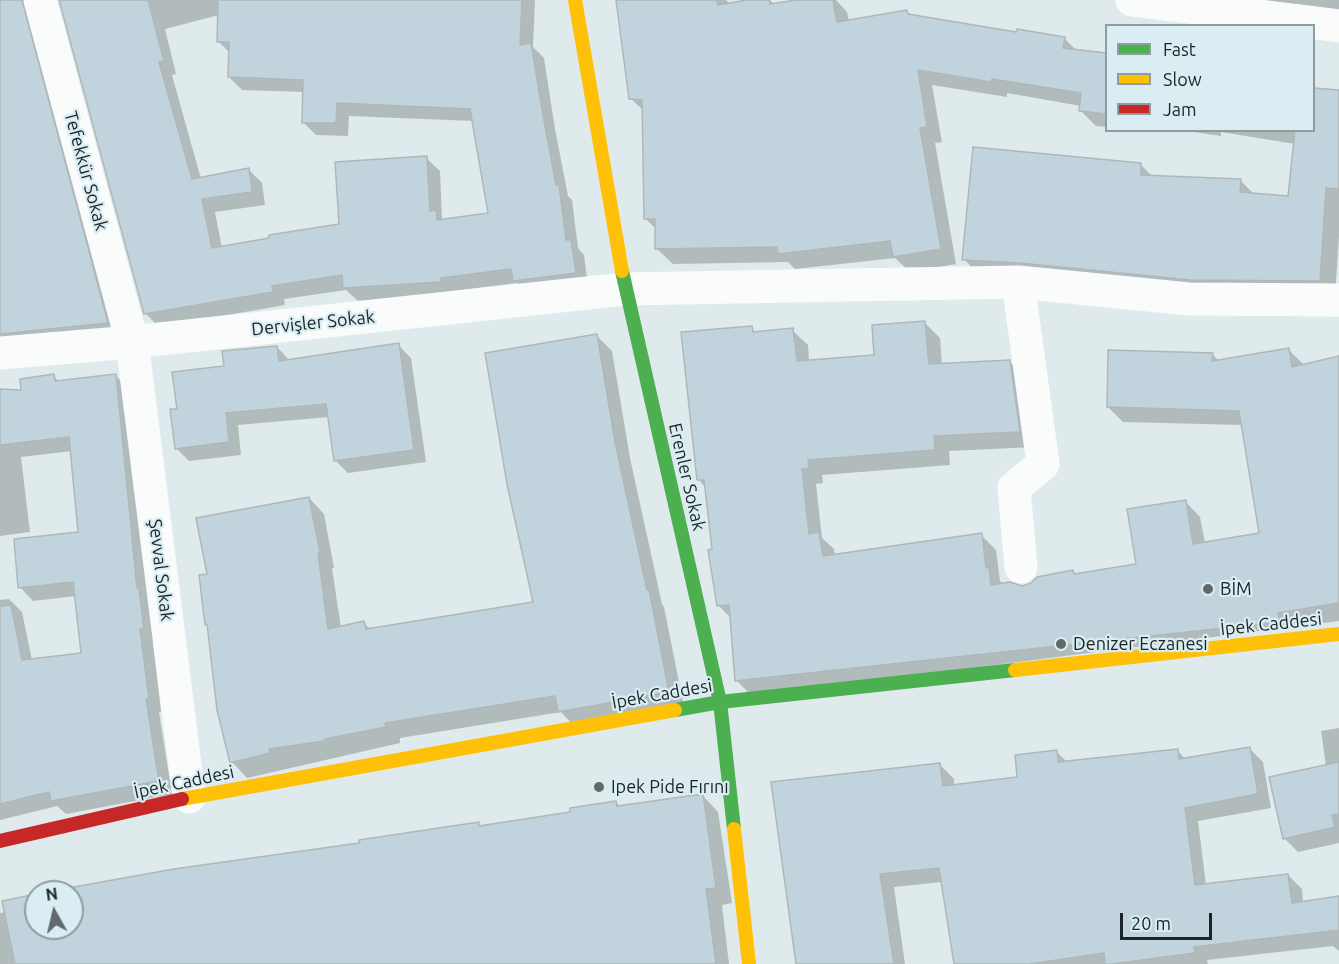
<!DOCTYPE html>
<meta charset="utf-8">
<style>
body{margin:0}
#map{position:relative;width:1339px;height:964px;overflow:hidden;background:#dfeaec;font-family:Ubuntu,sans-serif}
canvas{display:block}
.legend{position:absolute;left:1105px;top:24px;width:210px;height:108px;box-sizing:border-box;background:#d9edf2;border:2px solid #8e9da0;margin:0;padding:8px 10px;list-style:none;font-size:18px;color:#1d2426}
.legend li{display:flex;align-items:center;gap:12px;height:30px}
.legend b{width:30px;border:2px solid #8e9da0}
.north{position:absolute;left:24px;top:880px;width:60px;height:60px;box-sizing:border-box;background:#d9edf2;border:2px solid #8e9da0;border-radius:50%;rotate:352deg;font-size:16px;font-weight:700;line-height:24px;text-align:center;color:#1d2426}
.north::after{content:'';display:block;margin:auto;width:21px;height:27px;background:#61696b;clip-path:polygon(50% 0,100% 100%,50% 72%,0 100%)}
.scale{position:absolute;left:1120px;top:913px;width:92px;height:27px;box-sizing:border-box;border:3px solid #1d2426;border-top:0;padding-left:8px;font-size:18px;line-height:21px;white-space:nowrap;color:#1d2426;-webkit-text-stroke:4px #d9edf2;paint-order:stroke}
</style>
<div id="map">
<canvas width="1339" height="964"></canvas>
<ul class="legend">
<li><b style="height:8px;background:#4caf50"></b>Fast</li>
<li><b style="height:8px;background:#ffc107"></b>Slow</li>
<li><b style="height:8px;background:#c62828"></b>Jam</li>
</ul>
<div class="north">N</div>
<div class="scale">20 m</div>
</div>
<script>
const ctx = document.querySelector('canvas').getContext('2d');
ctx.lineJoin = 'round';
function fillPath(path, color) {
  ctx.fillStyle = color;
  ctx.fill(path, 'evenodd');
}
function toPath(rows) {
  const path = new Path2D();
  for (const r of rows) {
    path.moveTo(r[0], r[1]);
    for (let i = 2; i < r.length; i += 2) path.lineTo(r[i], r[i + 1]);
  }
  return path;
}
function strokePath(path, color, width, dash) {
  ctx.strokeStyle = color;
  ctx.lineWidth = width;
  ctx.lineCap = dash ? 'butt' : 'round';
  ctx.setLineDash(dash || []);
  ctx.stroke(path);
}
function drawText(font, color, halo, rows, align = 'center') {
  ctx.font = font + ' Ubuntu,sans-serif';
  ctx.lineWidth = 4.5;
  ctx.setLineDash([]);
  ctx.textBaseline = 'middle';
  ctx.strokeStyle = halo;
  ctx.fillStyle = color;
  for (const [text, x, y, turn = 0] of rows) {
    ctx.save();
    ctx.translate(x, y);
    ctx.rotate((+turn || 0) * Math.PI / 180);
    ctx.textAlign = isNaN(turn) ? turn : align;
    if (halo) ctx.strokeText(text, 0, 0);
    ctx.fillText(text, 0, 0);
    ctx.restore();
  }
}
fillPath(toPath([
 [0,0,40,0,120,336,0,348],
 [61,0,535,0,533,47,544,58,555,129,568,196,572,200,578,248,584,255,588,286,528,294,517,283,453,291,453,294,358,301,346,290,284,299,285,305,159,327,145,313],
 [219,15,218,41,230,53,229,77,242,90,304,92,303,122,316,135,348,136,349,116,474,121,490,215,444,221,442,219,440,171,426,158,340,225,222,248,215,212,265,205,262,183,248,169,201,179,172,75,176,74,165,29],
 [618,0,726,0,730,4,770,0,775,5,806,0,836,0,847,12,849,21,907,11,911,16,1017,33,1064,38,1077,51,1106,54,1106,127,1096,126,1081,111,1081,106,1007,93,1007,97,932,85,942,142,935,143,956,264,910,272,895,258,795,269,788,262,673,264,657,249,657,230,646,219,644,111,630,98],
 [1262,0,1339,0,1339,18],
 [1314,89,1339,92,1339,236,1335,296,979,275,964,259,1141,165,1153,177,1240,180,1255,195,1289,197,1295,144,1221,132,1221,136,1180,130,1314,130],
 [925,323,940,338,942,365,1009,361,1024,376,1034,447,949,451,950,465,822,475,823,483,816,484,822,538,834,549,835,555,981,535,996,550,1000,581,1004,584,1023,587,1073,571,1076,575,1137,565,1185,501,1200,517,1205,543,1260,534,1243,425,1123,422,1108,407,1212,354,1219,361,1289,350,1305,366,1339,358,1339,621,752,696,737,681,731,618,719,606,706,488,699,480,751,328,757,334,792,330,808,345,809,361,876,356],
 [597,336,612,351,630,458,662,604,664,607,684,707,575,727,561,712,400,738,400,743,247,778,232,762,209,626,207,624,209,575,309,498,324,514,334,568,332,568,341,628,364,623,370,629,535,603],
 [398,345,411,358,426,462,348,473,335,460,329,417,238,425,241,455,189,461,176,448,179,410,225,367,277,347,290,361],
 [54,376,59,382,116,376,129,389,157,642,153,642,161,712,159,712,172,794,66,814,57,806,0,820,0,600,9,599,22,612,32,660,83,654,76,596,33,601,20,587,80,534,72,451,21,457,30,532,0,536,0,391,23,391],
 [1339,728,1339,843,1298,852,1284,838,1326,766,1321,731],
 [1249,748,1263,762,1271,808,1198,821,1206,885,1288,875,1302,889,1303,903,1339,897,1339,951,1333,946,1207,960,1208,964,955,964,942,882,894,887,905,964,798,964,940,765,954,779,954,786,1019,778,1056,751,1068,763,1178,751,1186,760],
 [702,795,718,812,732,903,722,905,729,964,0,964,0,913,6,912,36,896,36,928,72,928,72,892,54,892,478,824,482,827,572,813,616,802,620,807]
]), '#0003');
const building = toPath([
 [0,0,22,0,108,323,0,334,0,0],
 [59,0,148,0,164,61,159,62,192,179,249,168,252,192,202,199,212,248,269,238,269,235,339,224,335,162,427,156,430,211,436,210,437,220,488,213,470,109,337,103,336,123,302,123,303,80,228,77,229,42,217,42,218,0,522,0,520,45,531,43,543,115,556,185,559,185,566,240,571,240,576,273,513,281,511,269,441,278,441,282,343,288,342,275,272,286,273,292,144,314,59,0],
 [616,0,717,0,718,5,747,0,769,0,770,4,796,0,833,0,837,22,907,10,908,14,1016,32,1017,29,1065,37,1063,48,1107,53,1107,114,1079,111,1081,93,992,79,991,82,918,70,927,127,920,128,941,249,893,257,890,241,778,254,777,247,655,249,655,219,644,219,642,100,629,99,616,0],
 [1314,88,1339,90,1339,189,1326,188,1320,281,1190,280,1020,263,962,260,973,147,1141,163,1141,175,1241,179,1240,192,1288,196,1295,130,1314,130,1314,88],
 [925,321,929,364,1010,360,1020,432,934,436,935,450,808,460,809,468,802,469,809,534,819,532,823,556,982,533,986,568,989,567,991,585,1010,582,1022,586,1031,583,1037,577,1073,570,1074,574,1136,564,1127,509,1186,500,1193,544,1259,533,1239,411,1107,407,1108,350,1213,353,1212,361,1289,348,1292,367,1339,356,1339,603,1278,613,1280,622,735,681,729,605,717,606,708,550,712,549,704,480,697,480,681,332,752,326,753,332,793,328,797,361,874,355,872,325,925,321],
 [597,334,615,442,647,590,649,589,669,692,558,712,555,696,385,723,386,727,325,739,325,741,269,749,270,753,230,763,217,710,207,624,205,625,199,575,207,574,196,518,309,497,320,552,318,553,328,629,364,621,366,629,533,602,507,484,485,353,597,334],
 [399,343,414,450,334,461,326,404,226,413,229,442,175,449,170,409,177,409,172,372,224,366,222,351,277,346,279,361,399,343],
 [54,374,55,381,116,374,137,588,139,588,144,629,140,629,149,699,146,699,159,781,51,801,49,792,0,804,0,606,11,605,22,660,81,653,73,582,18,588,14,539,78,532,69,437,0,445,0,389,21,390,20,379,54,374],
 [1250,747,1258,794,1185,808,1195,885,1288,874,1292,903,1339,896,1339,930,1194,947,1195,953,1112,964,1105,964,1104,953,1030,964,954,964,939,868,880,874,894,964,796,964,771,782,940,763,943,786,1017,777,1015,755,1057,750,1058,762,1178,749,1179,759,1250,747],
 [1339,762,1339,814,1332,815,1335,827,1283,839,1269,777,1339,762],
 [703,794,716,888,706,889,716,964,15,964,2,901,36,894,36,928,72,928,72,892,46,892,174,869,359,843,359,840,479,822,479,826,570,812,570,808,616,801,617,806,703,794]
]);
fillPath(building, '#c1d4dd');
strokePath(building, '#afb7b9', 1.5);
strokePath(toPath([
 [40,0,132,342,189,797],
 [1132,0,1339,26],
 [1018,282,1043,464,1014,488,1021,567],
 [0,353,132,342,625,289,1018,282,1189,299,1339,300]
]), '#fafcfc', 33);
strokePath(toPath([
 [622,271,720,702,734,829],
 [675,710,720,702,1015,670]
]), '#4caf50', 14);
strokePath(toPath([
 [575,0,622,271],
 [1015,670,1339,634],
 [182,799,675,710],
 [734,829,749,964]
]), '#ffc107', 14);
strokePath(toPath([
 [0,841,182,799]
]), '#c62828', 14);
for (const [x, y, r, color] of [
 [1208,589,6,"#61696b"],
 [1061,644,6,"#61696b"],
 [599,787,6,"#61696b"]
]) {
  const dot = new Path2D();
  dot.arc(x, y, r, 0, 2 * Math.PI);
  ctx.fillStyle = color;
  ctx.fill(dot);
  strokePath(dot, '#d9edf2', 2);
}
drawText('18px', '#1d2426', '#d9edf2', [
 ["Tefekkür Sokak",86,171,75],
 ["Dervişler Sokak",313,323,-6],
 ["Erenler Sokak",687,477,77],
 ["Şevval Sokak",161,570,83],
 ["İpek Caddesi",1271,624,-6],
 ["İpek Caddesi",662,694,-10],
 ["İpek Caddesi",184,782,-12]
]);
drawText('18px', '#1d2426', '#d9edf2', [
 ["BİM",1220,589],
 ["Denizer Eczanesi",1073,644],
 ["Ipek Pide Fırını",611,787]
], 'left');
</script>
